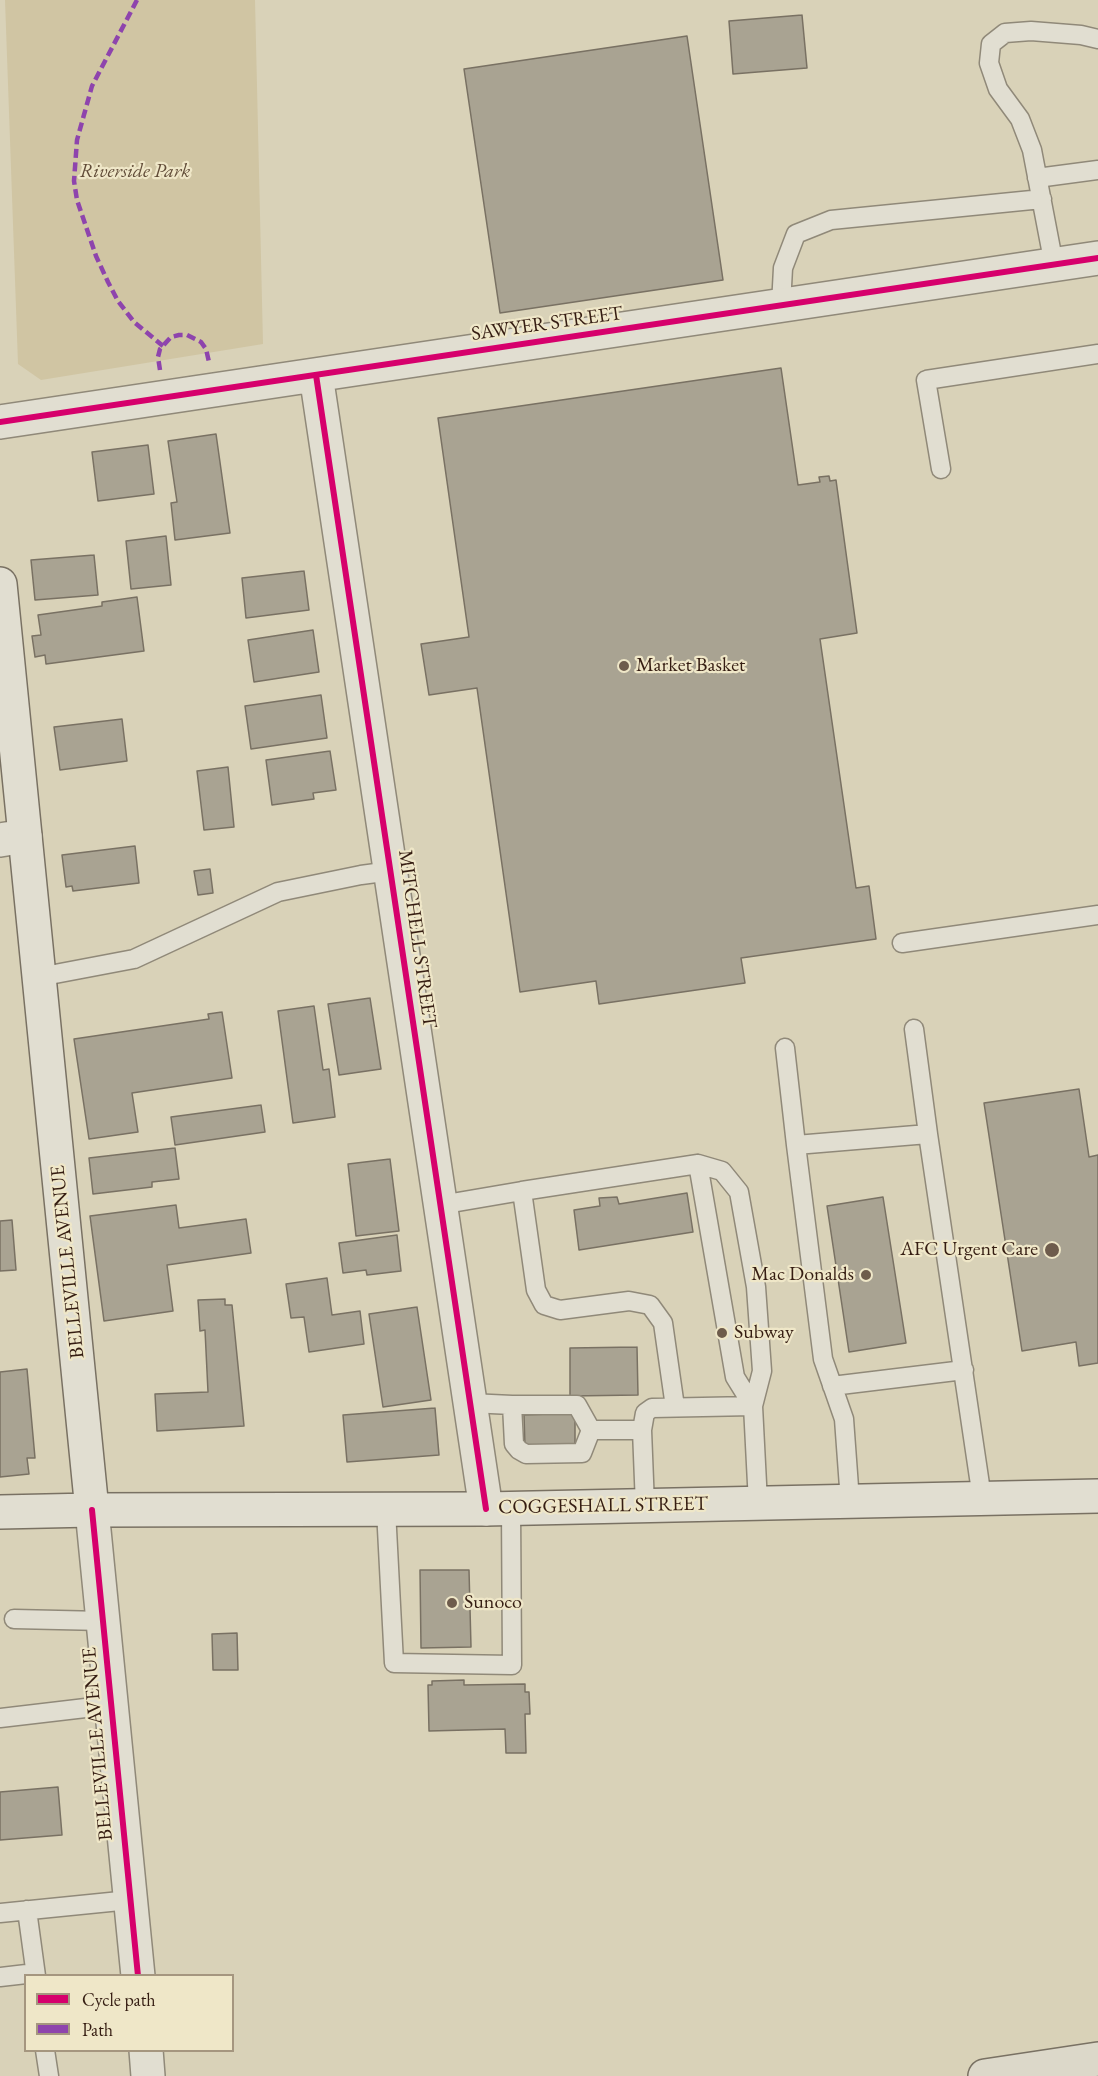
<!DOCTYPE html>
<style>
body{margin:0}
#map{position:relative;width:1098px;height:2076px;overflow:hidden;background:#d9d2b8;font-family:"EB Garamond",serif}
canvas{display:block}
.legend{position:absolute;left:24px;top:1974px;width:210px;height:78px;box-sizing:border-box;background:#efe7c8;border:2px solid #a5967f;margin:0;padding:8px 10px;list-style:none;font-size:18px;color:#351d12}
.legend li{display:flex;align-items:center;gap:12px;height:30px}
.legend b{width:30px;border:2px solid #a5967f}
</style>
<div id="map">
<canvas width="1098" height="2076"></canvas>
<ul class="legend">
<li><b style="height:8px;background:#d6006c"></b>Cycle path</li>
<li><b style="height:8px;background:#8e44ad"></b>Path</li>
</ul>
</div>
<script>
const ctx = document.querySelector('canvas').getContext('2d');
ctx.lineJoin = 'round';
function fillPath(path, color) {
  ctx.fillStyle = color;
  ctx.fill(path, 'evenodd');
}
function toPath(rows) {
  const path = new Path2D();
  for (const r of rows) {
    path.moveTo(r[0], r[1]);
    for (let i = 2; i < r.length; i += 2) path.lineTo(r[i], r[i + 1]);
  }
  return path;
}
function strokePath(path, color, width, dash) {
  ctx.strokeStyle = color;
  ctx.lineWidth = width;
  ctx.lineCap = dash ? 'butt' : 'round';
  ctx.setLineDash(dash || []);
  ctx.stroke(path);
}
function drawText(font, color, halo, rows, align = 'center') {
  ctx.font = font + ' "EB Garamond",serif';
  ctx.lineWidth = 4.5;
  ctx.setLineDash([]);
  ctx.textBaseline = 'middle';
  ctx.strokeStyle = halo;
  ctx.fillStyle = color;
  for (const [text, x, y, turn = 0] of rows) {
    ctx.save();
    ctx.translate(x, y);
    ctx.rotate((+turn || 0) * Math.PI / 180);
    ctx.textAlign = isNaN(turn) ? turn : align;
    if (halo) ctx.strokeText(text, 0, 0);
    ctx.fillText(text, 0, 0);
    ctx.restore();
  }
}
fillPath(toPath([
 [5,0,255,0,263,344,41,380,18,364]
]), '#d0c5a3');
const building = toPath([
 [802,15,807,68,733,74,729,21,802,15],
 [687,36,723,280,500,313,464,69,687,36],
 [781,368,798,485,820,482,819,477,829,476,830,481,836,480,857,633,820,639,856,888,869,886,876,939,741,958,745,983,599,1004,596,981,520,992,477,688,429,695,421,644,469,637,438,418,781,368],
 [216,434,230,533,175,540,171,503,177,502,168,441,216,434],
 [148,445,154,494,98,501,92,452,148,445],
 [166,536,171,585,131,589,126,541,166,536],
 [94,555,98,595,35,600,31,560,94,555],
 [304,571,309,610,246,618,242,578,304,571],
 [137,597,144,651,46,664,45,655,35,657,32,636,41,635,38,615,102,606,102,602,137,597],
 [313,630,319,672,254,682,248,640,313,630],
 [321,695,327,738,251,749,245,706,321,695],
 [122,719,127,761,60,770,54,727,122,719],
 [330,751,336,790,313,793,314,799,272,805,266,760,330,751],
 [228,767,234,827,204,830,197,771,228,767],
 [135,846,139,883,73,891,72,886,66,887,62,855,135,846],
 [210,869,213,893,198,895,194,871,210,869],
 [370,998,381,1069,339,1075,328,1004,370,998],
 [314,1006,323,1070,329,1069,335,1117,293,1123,278,1011,314,1006],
 [222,1012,232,1078,132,1093,138,1132,89,1139,74,1039,209,1019,208,1014,222,1012],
 [1079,1089,1089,1157,1098,1155,1098,1363,1079,1366,1076,1342,1022,1351,984,1103,1079,1089],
 [261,1105,265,1132,175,1145,171,1117,261,1105],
 [175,1148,179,1179,152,1182,152,1187,93,1194,89,1158,175,1148],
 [390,1159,399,1231,356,1236,348,1164,390,1159],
 [687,1193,693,1232,579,1250,574,1210,600,1206,599,1198,617,1197,619,1204,687,1193],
 [883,1197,906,1343,849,1352,827,1206,883,1197],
 [176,1205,179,1228,246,1219,251,1253,167,1265,173,1311,104,1321,90,1216,176,1205],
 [12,1220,16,1270,0,1271,0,1221,12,1220],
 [397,1235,401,1271,367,1275,366,1270,343,1273,339,1243,397,1235],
 [327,1278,332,1315,360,1311,364,1344,309,1352,304,1317,291,1318,286,1284,327,1278],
 [225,1299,225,1305,232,1305,244,1426,157,1431,155,1394,208,1392,205,1330,200,1331,198,1300,225,1299],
 [417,1307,431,1400,383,1407,369,1314,417,1307],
 [637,1347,638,1395,570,1396,570,1348,637,1347],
 [27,1369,35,1458,27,1458,29,1474,0,1477,0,1372,27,1369],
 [435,1408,439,1455,347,1462,343,1415,435,1408],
 [575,1413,575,1446,525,1447,524,1415,575,1413],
 [420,1570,469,1570,471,1647,421,1648,420,1570],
 [237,1633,238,1670,213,1670,212,1634,237,1633],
 [464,1680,464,1685,525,1684,525,1692,529,1692,530,1714,525,1714,526,1753,506,1753,505,1729,429,1731,428,1685,432,1685,432,1681,464,1680],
 [58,1787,62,1835,0,1840,0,1792,58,1787]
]);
fillPath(building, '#a9a392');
strokePath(building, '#797163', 1.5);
const service = toPath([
 [1037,178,1098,170],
 [1054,265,1032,150,1020,119,998,89,989,63,991,44,1005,33,1031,31,1081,35,1098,39],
 [781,305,783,268,796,234,831,220,1042,199],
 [941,469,926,380,1098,354],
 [902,943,1098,915],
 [39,977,134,959,278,892,361,875,391,871],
 [914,1029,928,1134],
 [785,1048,796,1145],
 [698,1164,735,1377,753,1406],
 [522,1191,698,1164,722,1171,739,1192,756,1287,762,1371,753,1406,758,1503],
 [440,1205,522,1191,536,1290,544,1305,560,1310,629,1301,650,1305,663,1323,675,1407],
 [832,1386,964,1370],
 [470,1403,512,1405,577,1405,591,1430,582,1453,526,1454,519,1450,514,1444,512,1405],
 [591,1430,642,1430],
 [850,1501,844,1419,823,1359,796,1145,928,1134,982,1498],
 [645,1506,642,1430,645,1413,652,1408,753,1406],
 [386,1510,394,1663,512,1665,511,1508],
 [14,1619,103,1621],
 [0,1718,111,1705],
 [27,1910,36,1976],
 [0,1913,130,1900],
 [0,1977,35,1973],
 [45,2050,49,2076]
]);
const minor = toPath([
 [316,375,486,1509],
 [0,422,1098,258],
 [0,840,25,836]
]);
const tertiary = toPath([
 [92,1510,138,1976],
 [146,2050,148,2076]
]);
const secondary = toPath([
 [0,584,92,1510],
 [0,1512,92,1510,486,1509,1098,1496]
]);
const motorway = toPath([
 [985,2076,1098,2059]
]);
strokePath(service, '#908979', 21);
strokePath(minor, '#908979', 36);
strokePath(tertiary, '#908979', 36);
strokePath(secondary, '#797163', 36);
strokePath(motorway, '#797163', 36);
strokePath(service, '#e1ded1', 18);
strokePath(minor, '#e1ded1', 33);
strokePath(tertiary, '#e1ded1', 33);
strokePath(secondary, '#e1ded1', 33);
strokePath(motorway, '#dcd8c9', 33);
strokePath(toPath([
 [137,0,92,86,77,140,74,181,77,200,96,256,108,282,118,301,134,322,163,346],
 [160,370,158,357,160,349,171,337,179,335,187,335,201,342,206,349,209,362]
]), '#8e44ad', 4.5, [9, 4.5]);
strokePath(toPath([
 [316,375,486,1509],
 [0,422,1098,258],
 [92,1510,138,1976]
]), '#d6006c', 6);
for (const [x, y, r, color] of [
 [624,666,6,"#6e5c4c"],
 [1052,1250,8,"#6e5c4c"],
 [866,1275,6,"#6e5c4c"],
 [722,1333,6,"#6e5c4c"],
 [452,1603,6,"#6e5c4c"]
]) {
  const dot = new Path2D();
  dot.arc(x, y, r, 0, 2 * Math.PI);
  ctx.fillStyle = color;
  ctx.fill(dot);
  strokePath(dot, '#efe7c8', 2);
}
drawText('italic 20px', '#614c38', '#efe7c8', [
 ["Riverside Park",135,172]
]);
drawText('20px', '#351d12', '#efe7c8', [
 ["SAWYER STREET",547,324,-8],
 ["MITCHELL STREET",417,939,82],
 ["BELLEVILLE AVENUE",68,1262,-96],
 ["COGGESHALL STREET",603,1506,-1],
 ["BELLEVILLE AVENUE",98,1744,-95]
]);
drawText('20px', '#351d12', '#efe7c8', [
 ["Market Basket",636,666],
 ["AFC Urgent Care",1038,1250,"right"],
 ["Mac Donalds",854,1275,"right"],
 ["Subway",734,1333],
 ["Sunoco",464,1603]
], 'left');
</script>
